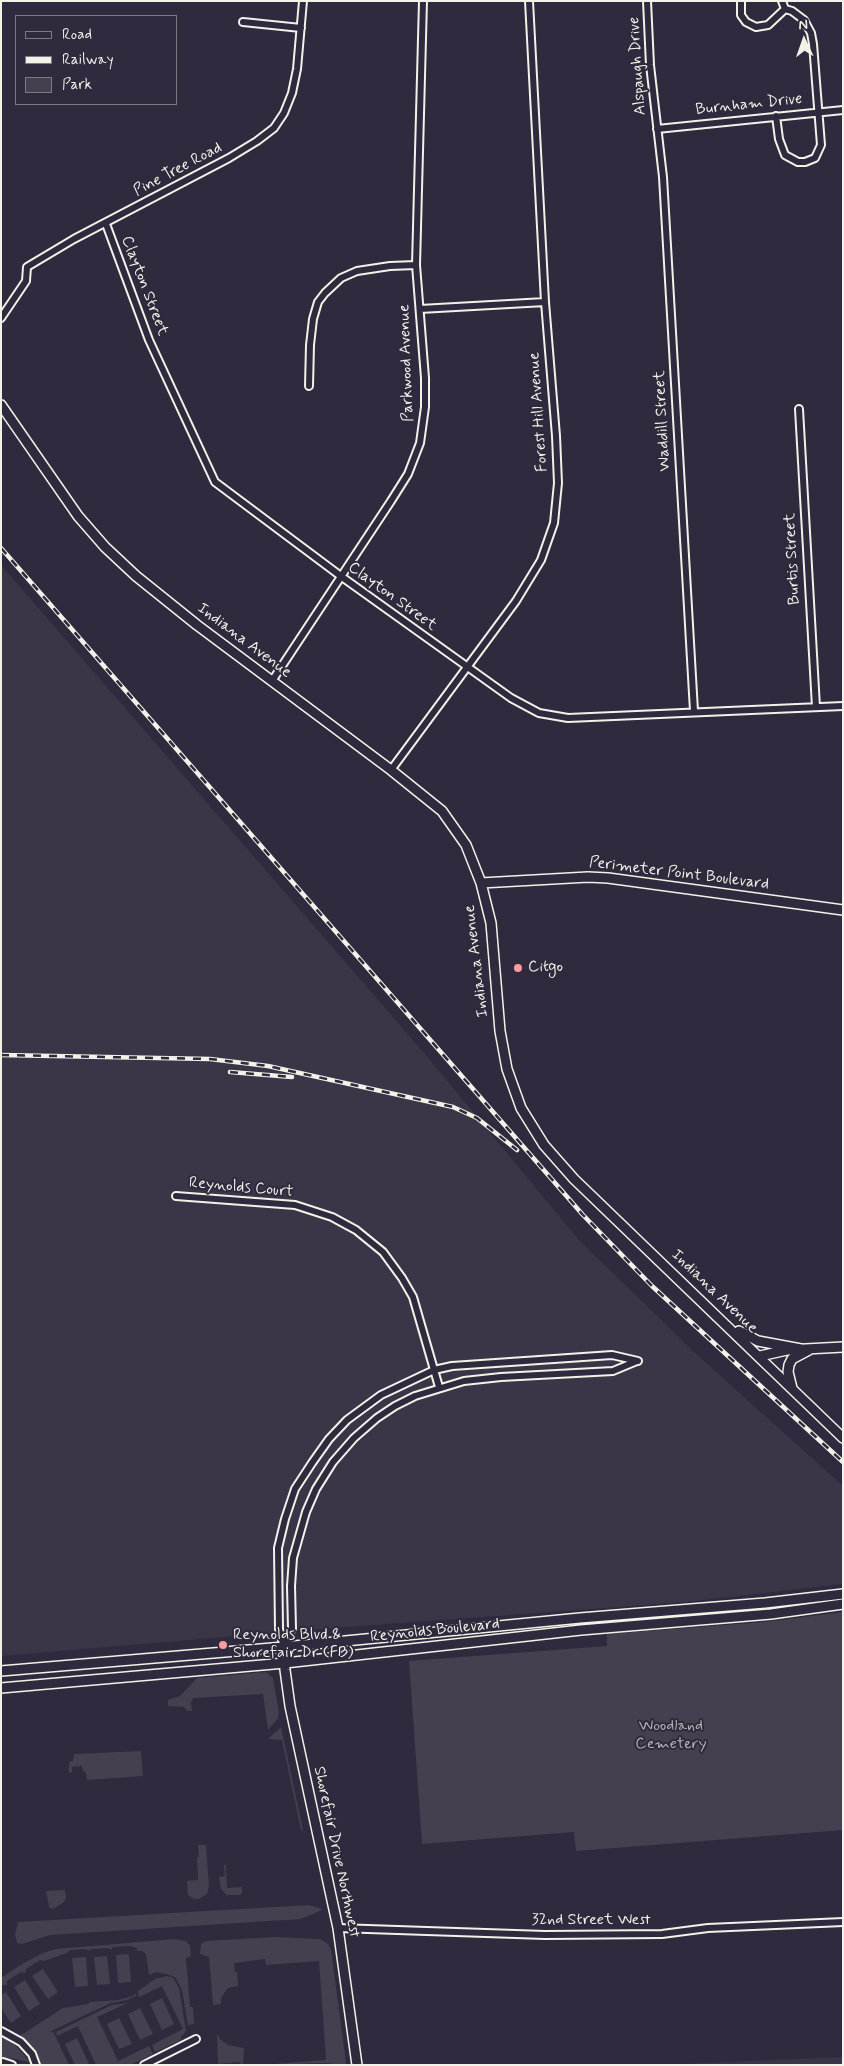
<!DOCTYPE html>
<style>
body{margin:0}
#map{position:relative;width:844px;height:2066px;overflow:hidden;background:#2f2a3d;font-family:Mynerve,sans-serif}
canvas{display:block}
.frame{position:absolute;inset:0;border:2px solid #f4f1e8;pointer-events:none}
.legend{position:absolute;left:15px;top:15px;width:162px;height:90px;box-sizing:border-box;background:#2f2a3d;border:1px solid #7e7a81;margin:0;padding:6px 9px;list-style:none;font-size:15px;color:#f4f1e8}
.legend li{display:flex;align-items:center;gap:10px;height:25px}
.legend b{width:25px;border:1px solid #7e7a81}
.north{position:absolute;left:779px;top:15px;width:50px;height:50px;-webkit-text-stroke:4px #2f2a3d;paint-order:stroke;rotate:357deg;font-size:14px;font-weight:700;line-height:20px;text-align:center;color:#f4f1e8}
.north::after{content:'';display:block;margin:auto;width:18px;height:22px;background:#f4f1e8;clip-path:polygon(50% 0,100% 100%,50% 72%,0 100%)}
</style>
<div id="map">
<canvas width="844" height="2066"></canvas>
<div class="frame"></div>
<ul class="legend">
<li><b style="height:6px;background:#2f2a3d"></b>Road</li>
<li><b style="height:6px;background:#f4f1e8"></b>Railway</li>
<li><b style="height:14px;background:#454050"></b>Park</li>
</ul>
<div class="north">N</div>
</div>
<script>
const ctx = document.querySelector('canvas').getContext('2d');
ctx.lineJoin = 'round';
function fillPath(path, color) {
  ctx.fillStyle = color;
  ctx.fill(path, 'evenodd');
}
function toPath(rows) {
  const path = new Path2D();
  for (const r of rows) {
    path.moveTo(r[0], r[1]);
    for (let i = 2; i < r.length; i += 2) path.lineTo(r[i], r[i + 1]);
  }
  return path;
}
function strokePath(path, color, width, dash) {
  ctx.strokeStyle = color;
  ctx.lineWidth = width;
  ctx.lineCap = dash ? 'butt' : 'round';
  ctx.setLineDash(dash || []);
  ctx.stroke(path);
}
function drawText(font, color, halo, rows, align = 'center') {
  ctx.font = font + ' Mynerve,sans-serif';
  ctx.lineWidth = 4;
  ctx.setLineDash([]);
  ctx.textBaseline = 'middle';
  ctx.strokeStyle = halo;
  ctx.fillStyle = color;
  for (const [text, x, y, turn = 0] of rows) {
    ctx.save();
    ctx.translate(x, y);
    ctx.rotate((+turn || 0) * Math.PI / 180);
    ctx.textAlign = isNaN(turn) ? turn : align;
    if (halo) ctx.strokeText(text, 0, 0);
    ctx.fillText(text, 0, 0);
    ctx.restore();
  }
}
fillPath(toPath([
 [1,565,425,1054,578,1239,694,1352,843,1486,843,1584,685,1602,306,1630,1,1656],
 [843,2057,843,2065,659,2065]
]), '#3b3647');
fillPath(toPath([
 [843,1612,843,1830,576,1851,574,1832,422,1844,409,1661,607,1646,607,1634,764,1622],
 [266,1672,273,1678,279,1713,278,1718,268,1730,263,1694,193,1698,191,1702,192,1711,187,1711,184,1707,168,1706,168,1700,180,1696,197,1678],
 [281,1727,303,1830,301,1830,282,1740,268,1739],
 [141,1751,143,1776,87,1780,86,1773,83,1771,82,1766,72,1767,72,1772,69,1773,69,1762,73,1761,74,1754],
 [198,1845,206,1845,209,1886,207,1894,199,1899,194,1899,188,1895,187,1881,198,1880,197,1857,199,1857],
 [224,1865,226,1865,227,1888,242,1887,242,1893,240,1895,227,1895,221,1889,219,1877,225,1876],
 [65,1890,66,1899,64,1902,53,1909,49,1907,46,1891],
 [309,1905,320,1908,322,1910,301,1919,50,1935,22,1944,17,1943,15,1934,18,1922],
 [274,1937,320,1939,327,1943,331,1949,346,2063,344,2065,325,2063,263,2065,326,2060,319,1961,266,1965,265,1959,234,1963,235,1972,237,1972,238,1986,228,1988,221,1998,221,2004,213,2005,209,1957,200,1954,201,1944,206,1941],
 [174,1939,186,1941,190,1946,191,1956,186,1958,190,2007,193,2007,194,2024,188,2025,182,1990,176,1978,170,1975,156,1972,149,1975,146,1954,142,1951,137,1951,137,1948,130,1946,113,1947,111,1950,108,1948,91,1949,89,1951,86,1949,70,1950,67,1953,44,1961,40,1960,26,1969,25,1973,21,1972,7,1981,7,1985,1,1985,1,1978,22,1964,43,1953,56,1949],
 [129,1954,131,1982,118,1983,116,1955],
 [107,1956,110,1984,97,1985,94,1957],
 [86,1957,88,1986,75,1987,72,1958],
 [43,1969,58,1992,48,1999,32,1976],
 [167,1976,173,1978,179,1988,186,2031,181,2037,181,2040,155,2052,152,2045,183,2029,162,1986,139,1997,138,1991,155,1979],
 [25,1980,40,2004,29,2011,14,1987],
 [6,1992,21,2016,11,2023,1,2008,1,1995],
 [136,1993,136,1996,127,2000,111,2003,51,2031,54,2033,69,2065,40,2065,38,2058,31,2048,18,2037,63,2008,88,2004,90,2002,118,2000,133,1996],
 [162,1998,174,2024,162,2030,150,2004],
 [128,2003,97,2017,118,2061,149,2046,153,2054,130,2065,96,2065,78,2026,57,2036,56,2032,112,2005],
 [140,2008,153,2034,140,2040,128,2014],
 [119,2018,132,2044,119,2049,107,2024],
 [217,2034,220,2039,228,2045,244,2048,243,2065,239,2062,218,2064],
 [1,2036,16,2046,30,2062,5,2057,1,2059],
 [77,2038,89,2064,87,2065,75,2065,65,2044]
]), '#454050');
const street = toPath([
 [647,1,650,65,663,177,694,711],
 [741,1,741,15,746,22,756,27,768,25,785,9],
 [243,22,301,28],
 [776,116,779,139,785,155,798,162,805,162,815,158,821,145,813,44,811,33,804,20,792,11,785,9,782,1],
 [657,129,843,110],
 [106,224,149,340,215,482,342,577,511,698,539,713,568,718,843,706],
 [420,309,545,302],
 [1,318,26,281,27,267,74,239,229,158,257,141,274,128,284,113,292,93,297,69,303,1],
 [309,386,310,345,313,319,318,302,325,293,341,278,357,271,390,266,416,265],
 [799,409,816,707],
 [272,681,391,501,408,474,420,443,425,407,425,378,416,265,423,1],
 [391,770,516,601,541,560,554,523,558,483,556,436,545,302,529,1],
 [176,1196,295,1205,332,1217,356,1230,383,1252,402,1278,413,1297,439,1387],
 [284,1647,279,1629,278,1548,285,1519,295,1489,312,1463,329,1439,347,1420,381,1395,434,1370,452,1366,612,1355,638,1361],
 [284,1647,292,1628,291,1586,293,1558,306,1512,316,1489,333,1462,354,1438,377,1418,395,1406,415,1396,464,1381,501,1377,613,1371,637,1361],
 [338,1928,545,1935,662,1934,708,1928,843,1922],
 [1,2031,21,2042,32,2054,36,2065],
 [3,2062,12,2065],
 [144,2065,196,2039]
]);
const secondary = toPath([
 [1,405,78,516,105,547,136,576,197,625,391,770,442,811,466,845,481,883,491,923,500,1031,507,1069,521,1108,544,1145,574,1179,843,1438],
 [481,883,588,877,608,878,843,910],
 [739,1331,758,1341,801,1349],
 [760,1356,787,1350,843,1347],
 [792,1388,788,1372,789,1365,792,1359,809,1350],
 [284,1647,285,1670,290,1706,338,1928,357,2065],
 [1,1671,284,1647,580,1618,765,1603,843,1594],
 [1,1688,285,1663,581,1630,771,1614,843,1604]
]);
strokePath(street, '#f4f1e8', 10);
strokePath(secondary, '#f4f1e8', 12);
strokePath(street, '#2f2a3d', 6);
strokePath(secondary, '#2f2a3d', 9);
const rail = toPath([
 [1,548,583,1215,652,1286,843,1462],
 [1,1055,210,1059,268,1066,453,1107,477,1118,517,1150],
 [230,1072,292,1077]
]);
strokePath(rail, '#f4f1e8', 4.5);
strokePath(rail, '#2f2a3d', 2.5, [8]);
for (const [x, y, r, color] of [
 [518,968,5,"#ff9aa2"],
 [223,1645,5,"#ff9aa2"]
]) {
  const dot = new Path2D();
  dot.arc(x, y, r, 0, 2 * Math.PI);
  ctx.fillStyle = color;
  ctx.fill(dot);
  strokePath(dot, '#2f2a3d', 2);
}
drawText('16px', '#f4f1e8', '#2f2a3d', [
 ["Alspaugh Drive",638,66,-94],
 ["Burnham Drive",749,105,-6],
 ["Pine Tree Road",178,170,-28],
 ["Clayton Street",144,286,69],
 ["Parkwood Avenue",407,363,-92],
 ["Forest Hill Avenue",539,412,-94],
 ["Waddill Street",663,421,-93],
 ["Burtis Street",793,559,-93],
 ["Clayton Street",392,597,36],
 ["Indiana Avenue",244,641,37],
 ["Perimeter Point Boulevard",679,874,7],
 ["Indiana Avenue",477,961,-97],
 ["Reynolds Court",241,1188,5],
 ["Indiana Avenue",714,1292,44],
 ["Reynolds Boulevard",435,1631,-6],
 ["Shorefair Drive Northwest",336,1852,78],
 ["32nd Street West",591,1921]
]);
drawText('16px', '#f4f1e8', '#2f2a3d', [
 ["Citgo",528,968],
 ["Reynolds Blvd &",233,1636],
 ["Shorefair Dr (FB)",233,1654]
], 'left');
drawText('16px', '#b7b3b3', '#2f2a3d', [
 ["Woodland",671,1727],
 ["Cemetery",671,1745]
]);
</script>
